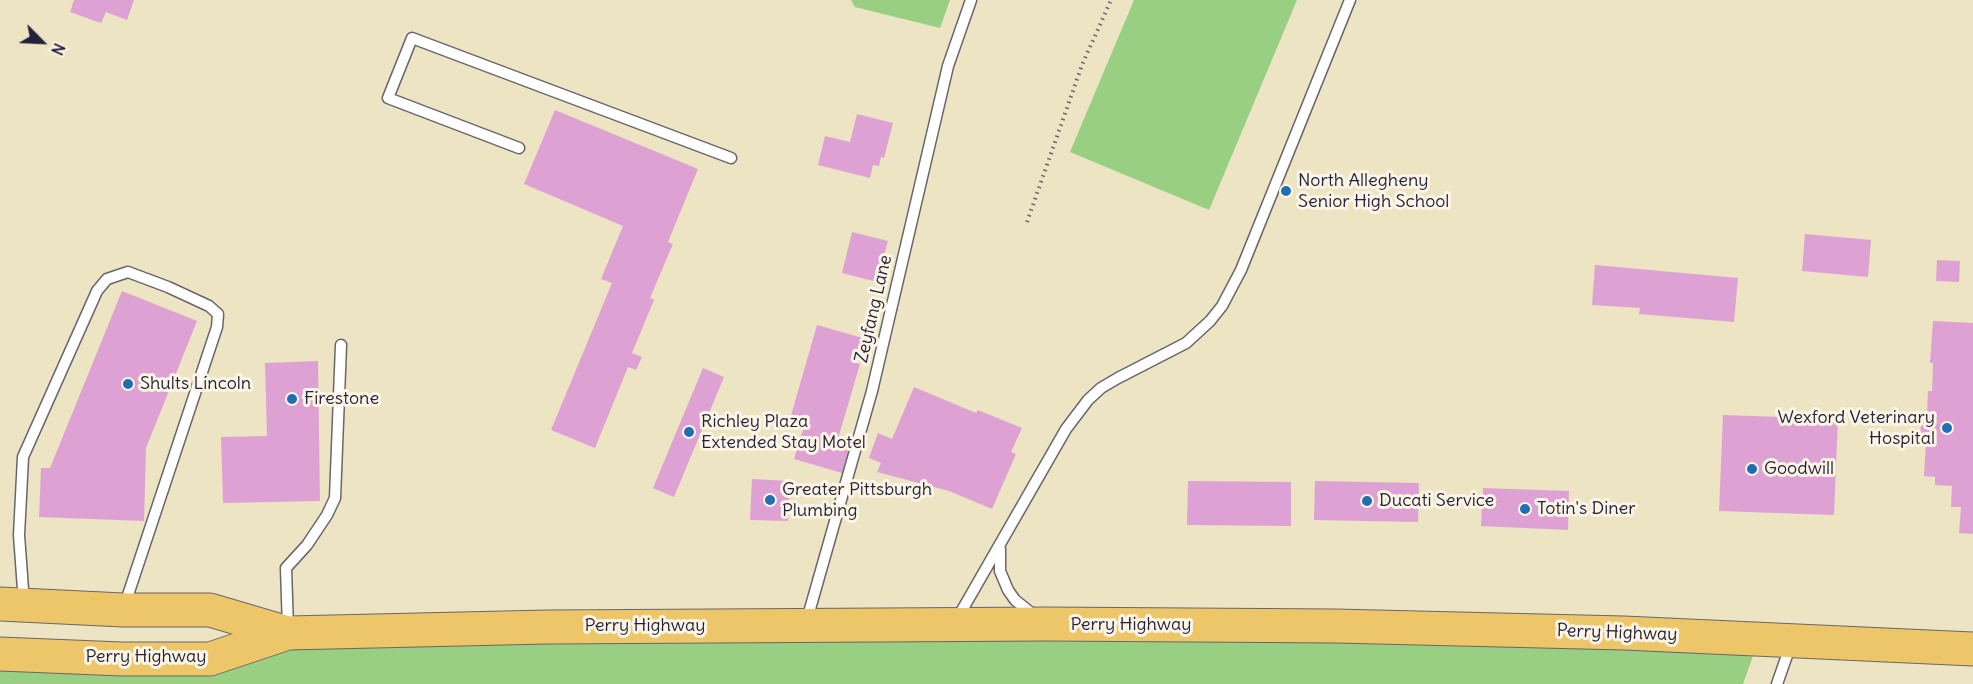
<!DOCTYPE html>
<style>
body{margin:0}
#map{position:relative;width:1973px;height:684px;overflow:hidden;background:#ede4c4;font-family:Delius,sans-serif}
canvas{display:block}
.north{position:absolute;left:12px;top:12px;width:60px;height:60px;-webkit-text-stroke:4px #fcf5e5;paint-order:stroke;rotate:114deg;font-size:16px;font-weight:700;line-height:24px;text-align:center;color:#22223b}
.north::after{content:'';display:block;margin:auto;width:21px;height:27px;background:#22223b;clip-path:polygon(50% 0,100% 100%,50% 72%,0 100%)}
</style>
<div id="map">
<canvas width="1973" height="684"></canvas>
<div class="north">N</div>
</div>
<script>
const ctx = document.querySelector('canvas').getContext('2d');
ctx.lineJoin = 'round';
function fillPath(path, color) {
  ctx.fillStyle = color;
  ctx.fill(path, 'evenodd');
}
function toPath(rows) {
  const path = new Path2D();
  for (const r of rows) {
    path.moveTo(r[0], r[1]);
    for (let i = 2; i < r.length; i += 2) path.lineTo(r[i], r[i + 1]);
  }
  return path;
}
function strokePath(path, color, width, dash) {
  ctx.strokeStyle = color;
  ctx.lineWidth = width;
  ctx.lineCap = dash ? 'butt' : 'round';
  ctx.setLineDash(dash || []);
  ctx.stroke(path);
}
function drawText(font, color, halo, rows, align = 'center') {
  ctx.font = font + ' Delius,sans-serif';
  ctx.lineWidth = 6;
  ctx.setLineDash([]);
  ctx.textBaseline = 'middle';
  ctx.strokeStyle = halo;
  ctx.fillStyle = color;
  for (const [text, x, y, turn = 0] of rows) {
    ctx.save();
    ctx.translate(x, y);
    ctx.rotate((+turn || 0) * Math.PI / 180);
    ctx.textAlign = isNaN(turn) ? turn : align;
    if (halo) ctx.strokeText(text, 0, 0);
    ctx.fillText(text, 0, 0);
    ctx.restore();
  }
}
fillPath(toPath([
 [851,0,950,0,940,28,855,7],
 [1134,0,1297,0,1209,210,1070,152],
 [288,633,1759,639,1743,684,0,684,0,654,122,659]
]), '#98cf82');
fillPath(toPath([
 [74,0,134,0,127,20,106,12,101,23,70,12],
 [555,110,698,169,668,242,673,244,650,298,654,300,632,353,642,357,636,370,628,367,595,448,551,430,612,283,601,279,623,226,524,184],
 [857,114,893,123,884,158,881,157,879,166,873,165,870,178,818,165,825,136,850,142],
 [852,232,888,241,877,282,842,273],
 [1805,234,1871,240,1868,277,1802,271],
 [1937,260,1960,261,1959,282,1936,281],
 [1595,265,1738,278,1734,322,1639,314,1640,308,1592,305],
 [122,291,197,321,146,448,144,521,39,517,41,468,50,468],
 [1933,321,1973,323,1973,534,1959,533,1961,507,1951,507,1952,486,1935,485,1935,477,1924,476,1926,443,1919,443,1922,414,1927,414,1928,391,1932,391,1933,363,1930,363],
 [817,325,863,338,856,363,860,364,837,442,851,445,842,473,794,459,803,430,788,426],
 [318,361,320,501,223,503,221,437,267,436,265,363],
 [703,368,724,377,674,497,653,488],
 [914,387,976,413,978,410,1022,428,1011,452,1016,454,992,509,949,491,877,472,881,463,869,458,878,433,892,439],
 [1723,415,1838,419,1834,515,1719,511],
 [752,479,790,481,788,521,750,520],
 [1188,481,1291,482,1291,526,1187,525],
 [1315,481,1419,483,1418,522,1314,520],
 [1483,488,1569,491,1568,530,1481,526]
]), '#dda2d3');
const lane = toPath([
 [519,148,388,98,412,38,731,158],
 [1000,549,1000,571,1008,590,1015,600,1035,616],
 [24,603,19,535,23,457,97,291,107,279,128,272,168,287,209,306,218,314,217,327,124,607],
 [957,619,1066,429,1088,400,1101,388,1118,378,1186,343,1210,321,1222,306,1241,270,1350,0],
 [806,623,872,391,948,66,971,0],
 [288,629,286,568,307,545,327,515,335,498,341,345],
 [1777,684,1791,644]
]);
const highway = toPath([
 [0,604,123,610,210,610,288,633],
 [0,654,122,659,210,659,288,633,547,627,1047,624,1336,626,1624,633,1973,649]
]);
strokePath(lane, '#69666b', 13);
strokePath(highway, '#69666b', 35);
strokePath(toPath([
 [1027,222,1082,65,1111,0]
]), '#69666b', 4, [1.5, 4.5]);
strokePath(lane, '#fff', 10);
strokePath(highway, '#ecc669', 33);
for (const [x, y, r, color] of [
 [1286,191,6,"#1f6fb2"],
 [128,384,6,"#1f6fb2"],
 [292,399,6,"#1f6fb2"],
 [1947,428,6,"#1f6fb2"],
 [689,432,6,"#1f6fb2"],
 [1752,469,6,"#1f6fb2"],
 [770,500,6,"#1f6fb2"],
 [1367,501,6,"#1f6fb2"],
 [1525,509,6,"#1f6fb2"]
]) {
  const dot = new Path2D();
  dot.arc(x, y, r, 0, 2 * Math.PI);
  ctx.fillStyle = color;
  ctx.fill(dot);
  strokePath(dot, '#fcf5e5', 2);
}
drawText('18px', '#22223b', '#fcf5e5', [
 ["North Allegheny",1298,181],
 ["Senior High School",1298,202],
 ["Shults Lincoln",140,384],
 ["Firestone",304,399],
 ["Wexford Veterinary",1935,418,"right"],
 ["Hospital",1935,439,"right"],
 ["Richley Plaza",701,422],
 ["Extended Stay Motel",701,443],
 ["Goodwill",1764,469],
 ["Greater Pittsburgh",782,490],
 ["Plumbing",782,511],
 ["Ducati Service",1379,501],
 ["Totin's Diner",1537,509]
], 'left');
drawText('18px', '#22223b', '#fcf5e5', [
 ["Zeyfang Lane",874,309,-77],
 ["Perry Highway",1131,625],
 ["Perry Highway",645,626],
 ["Perry Highway",1617,633,2],
 ["Perry Highway",146,657]
]);
</script>
